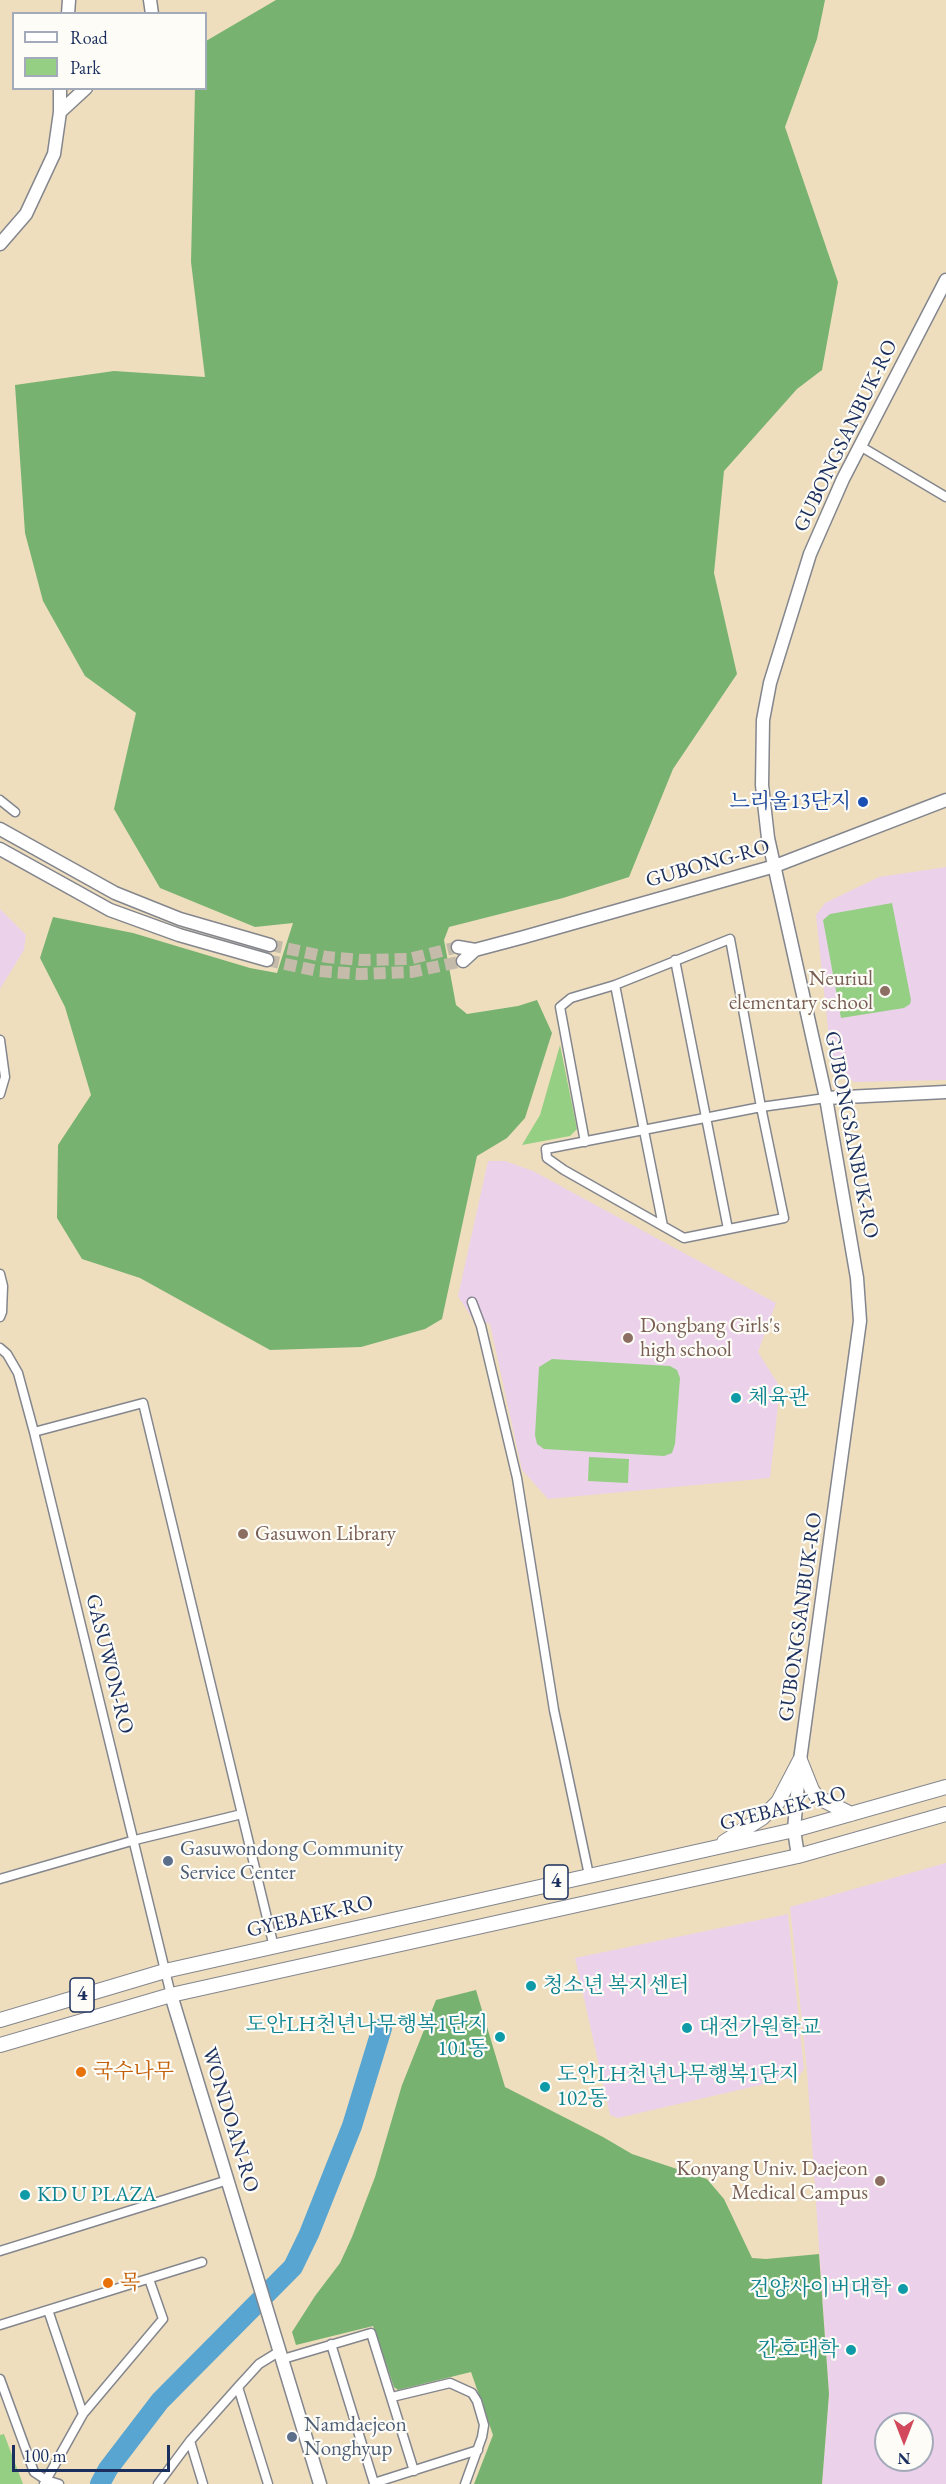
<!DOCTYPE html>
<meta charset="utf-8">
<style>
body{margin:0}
#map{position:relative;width:946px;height:2484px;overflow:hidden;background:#eedebd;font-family:"EB Garamond",serif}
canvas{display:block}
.legend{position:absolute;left:12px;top:12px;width:195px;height:78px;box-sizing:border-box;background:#fdfcf7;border:2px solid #a3aaba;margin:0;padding:8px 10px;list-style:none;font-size:18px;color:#1b2f5e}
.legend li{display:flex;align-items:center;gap:12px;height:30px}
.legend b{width:30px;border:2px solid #a3aaba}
.north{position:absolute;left:874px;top:2412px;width:60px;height:60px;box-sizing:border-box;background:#fdfcf7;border:2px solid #a3aaba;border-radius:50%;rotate:180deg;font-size:16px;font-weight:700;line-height:24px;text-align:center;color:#1b2f5e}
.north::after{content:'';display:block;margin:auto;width:21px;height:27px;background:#d1495b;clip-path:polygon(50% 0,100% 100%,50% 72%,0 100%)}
.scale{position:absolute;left:12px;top:2445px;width:158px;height:27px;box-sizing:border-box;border:3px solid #1b2f5e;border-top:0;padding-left:8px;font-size:18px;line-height:21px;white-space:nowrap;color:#1b2f5e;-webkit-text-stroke:4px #fdfcf7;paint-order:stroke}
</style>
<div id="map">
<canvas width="946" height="2484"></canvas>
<ul class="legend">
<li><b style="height:8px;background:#fff"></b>Road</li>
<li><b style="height:16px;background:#95cf83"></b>Park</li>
</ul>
<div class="north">N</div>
<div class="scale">100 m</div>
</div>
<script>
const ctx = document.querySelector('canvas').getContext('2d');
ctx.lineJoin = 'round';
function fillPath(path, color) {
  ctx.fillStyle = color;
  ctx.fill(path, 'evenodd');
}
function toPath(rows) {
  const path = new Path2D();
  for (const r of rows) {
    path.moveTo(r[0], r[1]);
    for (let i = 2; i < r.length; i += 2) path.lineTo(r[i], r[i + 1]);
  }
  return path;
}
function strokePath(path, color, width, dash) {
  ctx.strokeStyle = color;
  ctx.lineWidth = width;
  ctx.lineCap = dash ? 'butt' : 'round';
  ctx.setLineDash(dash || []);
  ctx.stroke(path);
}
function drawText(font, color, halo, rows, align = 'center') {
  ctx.font = font + ' "EB Garamond","Noto Serif KR",serif';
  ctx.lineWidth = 4.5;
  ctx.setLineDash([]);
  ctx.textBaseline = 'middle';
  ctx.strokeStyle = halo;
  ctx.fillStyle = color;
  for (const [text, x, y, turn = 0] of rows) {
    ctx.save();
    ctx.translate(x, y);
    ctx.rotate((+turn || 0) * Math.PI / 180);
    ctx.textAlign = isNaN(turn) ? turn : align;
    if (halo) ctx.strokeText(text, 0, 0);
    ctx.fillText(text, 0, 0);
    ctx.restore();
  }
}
fillPath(toPath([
 [946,867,946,1080,854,1082,832,1067,816,915,825,903,879,877],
 [0,909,26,935,24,950,0,989],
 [488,1161,505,1161,533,1171,776,1303,758,1352,780,1387,770,1478,548,1499,522,1470,490,1324,472,1318,458,1296],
 [946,1863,946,2484,822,2484,829,2394,807,2070,790,1907],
 [886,2424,922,2424,922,2460,886,2460],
 [788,1914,804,2069,799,2076,618,2118,610,2115,575,1958]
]), '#ecd1ea');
fillPath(toPath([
 [892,903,911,1000,910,1004,904,1008,841,1018,823,920,830,914],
 [560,1045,577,1129,570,1136,522,1145,540,1115],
 [552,1359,670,1366,677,1370,680,1378,675,1444,672,1453,664,1456,544,1449,537,1444,535,1435,539,1367],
 [589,1457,629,1459,628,1483,588,1481],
 [4,2434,23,2484,0,2484,0,2435]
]), '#95cf83');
fillPath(toPath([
 [276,0,825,0,817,39,785,127,838,282,822,370,797,389,724,471,714,573,737,674,673,769,629,877,563,898,449,927,444,940,456,1005,467,1014,518,1006,537,1000,552,1033,525,1118,507,1138,477,1156,442,1319,425,1329,361,1347,270,1350,140,1278,82,1259,57,1218,58,1145,91,1095,65,1007,40,958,53,917,133,933,250,968,277,973,293,923,255,927,160,888,114,809,136,713,85,676,43,601,25,533,15,385,114,371,205,377,191,262,195,89,206,88,206,41],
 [476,1990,505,2087,603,2137,632,2154,707,2179,724,2199,752,2258,766,2259,819,2254,829,2394,822,2484,474,2484,493,2435,471,2372,398,2390,394,2387,373,2326,296,2345,292,2332,315,2296,340,2263,352,2237,375,2177,402,2085,436,2000]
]), '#78b271');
strokePath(toPath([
 [100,2484,108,2469,160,2401,293,2267,309,2234,352,2126,382,2028]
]), '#59a5d1', 20);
strokePath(toPath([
 [270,945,327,957,362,960,409,959,458,947],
 [267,960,318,971,359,974,412,972,463,961]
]), '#c4bbaa', 12, [12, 6]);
const street = toPath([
 [860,446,946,497],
 [0,800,15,812],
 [675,960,728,1229],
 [615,985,663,1226],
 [0,1040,5,1077,0,1094],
 [585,1142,560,1007,571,998,615,985,730,939,761,1107,784,1218,684,1238,564,1170,547,1158,546,1149,761,1107,826,1098],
 [0,1274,3,1286,2,1312,0,1317],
 [472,1302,481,1326,517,1478,554,1710,589,1875],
 [0,1348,7,1354,18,1373,34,1432,171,1995],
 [34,1432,143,1403,274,1947],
 [0,1879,135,1840,242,1814],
 [0,2251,228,2180],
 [48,2310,83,2414],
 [0,2325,202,2262],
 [331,2344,374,2483,478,2450],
 [283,2359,371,2333,414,2471],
 [0,2379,34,2472,46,2480,59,2484],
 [238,2387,268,2484],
 [392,2397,450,2383,472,2393,477,2401,484,2425,482,2437,465,2484],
 [190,2441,203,2484],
 [44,2484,83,2414,163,2319,149,2279],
 [158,2484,190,2441,238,2387,259,2364,280,2351]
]);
const secondary = toPath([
 [150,0,152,14],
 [68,14,69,0],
 [60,112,86,88],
 [0,244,26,214,54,154,60,112,60,88],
 [0,829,115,893,180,919,270,945],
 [0,849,110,910,179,935,267,960],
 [458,947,475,950,524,937,775,866,946,800],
 [463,961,475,950],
 [826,1098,946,1092],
 [798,1856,794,1830,800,1760,860,1321,857,1278,826,1098,768,838,762,785,763,720,770,683,810,554,843,479,946,280],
 [171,1995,320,2484]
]);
const primary = toPath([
 [800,1760,812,1790,817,1797,851,1814],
 [724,1842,762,1818,778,1802,800,1760],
 [0,2020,165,1971,794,1830,946,1787],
 [0,2045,171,1995,798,1856,946,1814]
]);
strokePath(street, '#84868e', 11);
strokePath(secondary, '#84868e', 15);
strokePath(primary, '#84868e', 16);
strokePath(street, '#fff', 8);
strokePath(secondary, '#fff', 12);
strokePath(primary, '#fff', 14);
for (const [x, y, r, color] of [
 [863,802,6,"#1a4fb4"],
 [885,991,6,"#8d6e63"],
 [628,1338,6,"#8d6e63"],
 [736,1398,6,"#0f9aa8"],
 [243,1534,6,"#8d6e63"],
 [168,1861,6,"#5c6f8a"],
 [531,1986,6,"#0f9aa8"],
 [687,2028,6,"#0f9aa8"],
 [500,2037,6,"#0f9aa8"],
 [81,2072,6,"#e8710a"],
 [545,2087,6,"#0f9aa8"],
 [880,2181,6,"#8d6e63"],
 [25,2195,6,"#0f9aa8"],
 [108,2283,6,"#e8710a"],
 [903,2289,6,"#0f9aa8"],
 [851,2350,6,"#0f9aa8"],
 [292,2437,6,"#5c6f8a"]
]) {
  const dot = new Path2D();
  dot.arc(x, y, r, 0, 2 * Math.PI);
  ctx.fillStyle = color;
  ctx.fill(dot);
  strokePath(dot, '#fdfcf7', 2);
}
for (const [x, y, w] of [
 [556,1882,24],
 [82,1995,24]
]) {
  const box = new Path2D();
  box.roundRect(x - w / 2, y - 17, w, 34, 4.5);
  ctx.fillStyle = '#fdfcf7';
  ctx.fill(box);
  strokePath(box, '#1b2f5e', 1.5);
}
drawText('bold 20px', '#1b2f5e', null, [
 ["4",556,1882],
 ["4",82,1995]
]);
drawText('21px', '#1b2f5e', '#fdfcf7', [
 ["GUBONGSANBUK-RO",846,436,-64],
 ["GUBONG-RO",708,864,-16],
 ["GUBONGSANBUK-RO",851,1135,79],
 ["GUBONGSANBUK-RO",801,1617,-82],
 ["GASUWON-RO",109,1664,76],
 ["GYEBAEK-RO",783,1809,-14],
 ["GYEBAEK-RO",310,1917,-13],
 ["WONDOAN-RO",230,2120,73]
]);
drawText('21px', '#164399', '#fdfcf7', [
 ["느리울13단지",851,802]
], 'right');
drawText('21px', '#785e54', '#fdfcf7', [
 ["Neuriul",873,979],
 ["elementary school",873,1003],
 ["Dongbang Girls's",640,1326,"left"],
 ["high school",640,1350,"left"],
 ["Gasuwon Library",255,1534,"left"],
 ["Konyang Univ. Daejeon",868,2169],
 ["Medical Campus",868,2193]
], 'right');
drawText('21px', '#0d838f', '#fdfcf7', [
 ["체육관",748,1398],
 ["청소년 복지센터",543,1986],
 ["도안LH천년나무행복1단지",488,2025,"right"],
 ["101동",488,2049,"right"],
 ["대전가원학교",699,2028],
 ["도안LH천년나무행복1단지",557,2075],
 ["102동",557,2099],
 ["KD U PLAZA",37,2195],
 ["건양사이버대학",891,2289,"right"],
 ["간호대학",839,2350,"right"]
], 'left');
drawText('21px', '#4e5e75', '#fdfcf7', [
 ["Gasuwondong Community",180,1849],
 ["Service Center",180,1873],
 ["Namdaejeon",304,2425],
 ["Nonghyup",304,2449]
], 'left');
drawText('21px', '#c56008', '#fdfcf7', [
 ["국수나무",93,2072],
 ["목",120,2283]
], 'left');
</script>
